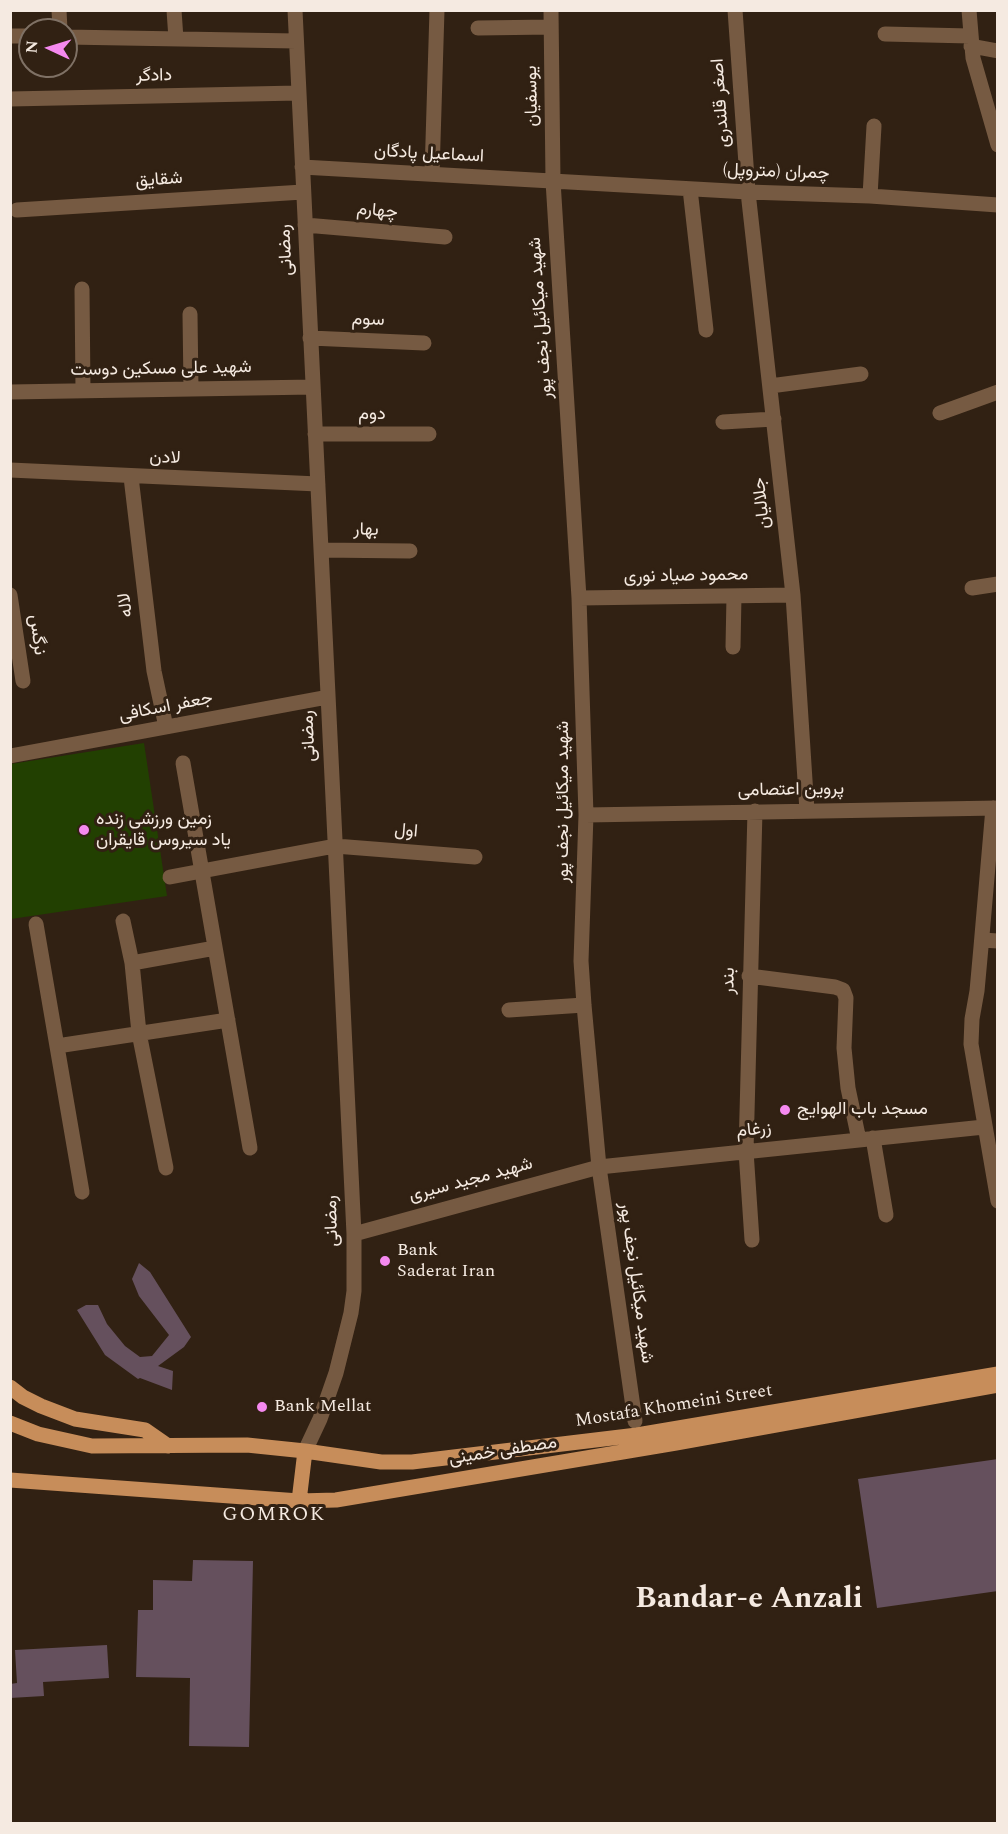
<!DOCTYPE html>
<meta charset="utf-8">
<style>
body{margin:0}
#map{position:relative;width:1008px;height:1834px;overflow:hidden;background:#312113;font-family:Spectral,serif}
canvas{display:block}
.frame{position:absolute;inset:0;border:12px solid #f5eae1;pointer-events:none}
.north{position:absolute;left:18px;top:18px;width:60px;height:60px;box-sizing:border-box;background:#312113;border:2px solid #7f7165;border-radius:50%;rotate:274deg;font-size:16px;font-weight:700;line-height:24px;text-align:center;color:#f5eae1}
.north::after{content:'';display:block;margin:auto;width:21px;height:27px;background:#f589ef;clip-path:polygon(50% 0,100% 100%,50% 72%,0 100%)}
</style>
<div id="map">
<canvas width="1008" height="1834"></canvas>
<div class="frame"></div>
<div class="north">N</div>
</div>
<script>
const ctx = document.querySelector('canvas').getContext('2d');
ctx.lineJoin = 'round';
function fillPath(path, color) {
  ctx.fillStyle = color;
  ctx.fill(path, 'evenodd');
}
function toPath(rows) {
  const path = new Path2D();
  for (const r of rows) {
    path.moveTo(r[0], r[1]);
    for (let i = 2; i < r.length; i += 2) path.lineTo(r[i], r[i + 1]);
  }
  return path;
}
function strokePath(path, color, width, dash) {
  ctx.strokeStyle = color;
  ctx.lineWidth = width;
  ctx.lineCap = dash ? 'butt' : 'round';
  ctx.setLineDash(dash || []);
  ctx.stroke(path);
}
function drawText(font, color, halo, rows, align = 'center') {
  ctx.font = font + ' Spectral,Vazirmatn,serif';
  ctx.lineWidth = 6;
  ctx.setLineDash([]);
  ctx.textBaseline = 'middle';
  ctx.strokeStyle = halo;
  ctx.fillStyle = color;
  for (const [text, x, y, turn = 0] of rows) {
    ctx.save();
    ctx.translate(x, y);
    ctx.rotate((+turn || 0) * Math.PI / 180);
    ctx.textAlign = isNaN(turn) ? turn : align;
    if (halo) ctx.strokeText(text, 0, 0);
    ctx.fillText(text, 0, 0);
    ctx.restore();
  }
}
fillPath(toPath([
 [144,743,167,896,11,919,11,764]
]), '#224001');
fillPath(toPath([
 [139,1263,150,1272,191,1337,184,1347,158,1366,173,1371,172,1390,140,1378,138,1379,105,1355,77,1310,86,1305,98,1305,107,1324,125,1346,140,1357,152,1356,169,1335,139,1296,132,1279],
 [998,1459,998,1591,877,1608,858,1479],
 [193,1560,253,1561,249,1747,189,1746,190,1678,136,1677,138,1610,153,1610,153,1580,192,1581],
 [107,1645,109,1678,43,1682,44,1696,10,1698,10,1684,17,1683,15,1650]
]), '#65505d');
strokePath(toPath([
 [59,10,60,30],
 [174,10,176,39],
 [295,10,354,1234,354,1291,351,1313,336,1373,320,1419,305,1451],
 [551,10,553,181,579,598,586,815,581,961,584,1005,599,1167,635,1421],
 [735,10,748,192,793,595,807,811],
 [969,10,973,58,998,145],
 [478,28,551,27],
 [885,34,970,36],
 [10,36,30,36],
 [66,37,296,41],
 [971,46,998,51],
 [10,99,298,93],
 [302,167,748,192,870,196,998,205],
 [432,174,437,10],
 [690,189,706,330],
 [870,196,874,126],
 [17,210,303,192],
 [305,225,445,237],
 [82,289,83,390],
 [190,314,191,389],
 [310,338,424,343],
 [770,386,861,374],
 [10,392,313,387],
 [940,413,998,392],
 [723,422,774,419],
 [315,434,429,434],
 [10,470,318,484],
 [131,477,154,671,166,727],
 [321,550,410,551],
 [972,588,998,584],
 [10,595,23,681],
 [579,598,793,595],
 [733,647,734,596],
 [10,756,328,697],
 [183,763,250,1148],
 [993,808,981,947,977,991,972,1019,971,1044,998,1201],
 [586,815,998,808],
 [170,877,335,846,475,857],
 [123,921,132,963,139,1033,166,1168],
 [36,924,82,1192],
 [982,940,998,941],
 [132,963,215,948],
 [749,976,835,987,843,990,846,998,844,1048,848,1088,859,1140],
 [509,1010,584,1005],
 [57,1046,228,1020],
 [873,1138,886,1215],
 [354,1234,599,1167,984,1127],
 [752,1240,746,1151,755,811]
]), '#765a42', 15);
strokePath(toPath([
 [10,1387,23,1397,41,1406,75,1419,145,1430,168,1446],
 [10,1423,38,1434,92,1446,247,1445,305,1451,381,1462,412,1462,637,1435,998,1374],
 [10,1480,299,1501,336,1500,676,1443,998,1385],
 [299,1501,305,1451]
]), '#c78d5a', 15);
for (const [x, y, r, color] of [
 [84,830,6,"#f589ef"],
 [785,1110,6,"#f589ef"],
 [385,1261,6,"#f589ef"],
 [262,1407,6,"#f589ef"]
]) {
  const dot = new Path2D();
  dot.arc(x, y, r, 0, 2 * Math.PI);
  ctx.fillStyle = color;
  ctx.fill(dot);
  strokePath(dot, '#312113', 2);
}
drawText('18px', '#f5eae1', '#312113', [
 ["دادگر",154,77,-1],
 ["یوسفیان",533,96,-91],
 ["اصغر قلندری",722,103,-94],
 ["اسماعیل پادگان",429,155,3],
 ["چمران (متروپل)",776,173,2],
 ["شقایق",159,181,-4],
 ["چهارم",377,212,5],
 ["رمضانی",287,250,-93],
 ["شهید میکائیل نجف پور",542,318,-94],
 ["سوم",368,321,2],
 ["شهید علی مسکین دوست",161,370,-1],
 ["دوم",372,415],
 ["لادن",165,459,2],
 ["جلالیان",763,503,-96],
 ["بهار",366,531,1],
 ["محمود صیاد نوری",686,577,-1],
 ["لاله",127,605,-97],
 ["نرگس",36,635,82],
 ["جعفر اسکافی",166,708,-11],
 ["رمضانی",310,736,-93],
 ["پروین اعتصامی",791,791,-1],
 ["شهید میکائیل نجف پور",564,802,-90],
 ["اول",406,832,5],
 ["بندر",730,981,-89],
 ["زرغام",754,1131,-6],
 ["شهید مجید سیری",471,1181,-15],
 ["رمضانی",333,1221,-92],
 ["شهید میکائیل نجف پور",635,1283,82],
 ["Mostafa Khomeini Street",674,1407,-9],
 ["مصطفی خمینی",503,1452,-9]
]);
drawText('18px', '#f5eae1', '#312113', [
 ["زمین ورزشی زنده",96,820],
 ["یاد سیروس قایقران",96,841],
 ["مسجد باب الهوایج",797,1110],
 ["Bank",397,1251],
 ["Saderat Iran",397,1272],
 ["Bank Mellat",274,1407]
], 'left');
ctx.letterSpacing = '1.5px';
drawText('20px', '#f5eae1', '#312113', [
 ["GOMROK",274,1516]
]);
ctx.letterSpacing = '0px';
drawText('bold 30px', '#f5eae1', '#312113', [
 ["Bandar-e Anzali",749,1601]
]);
</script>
